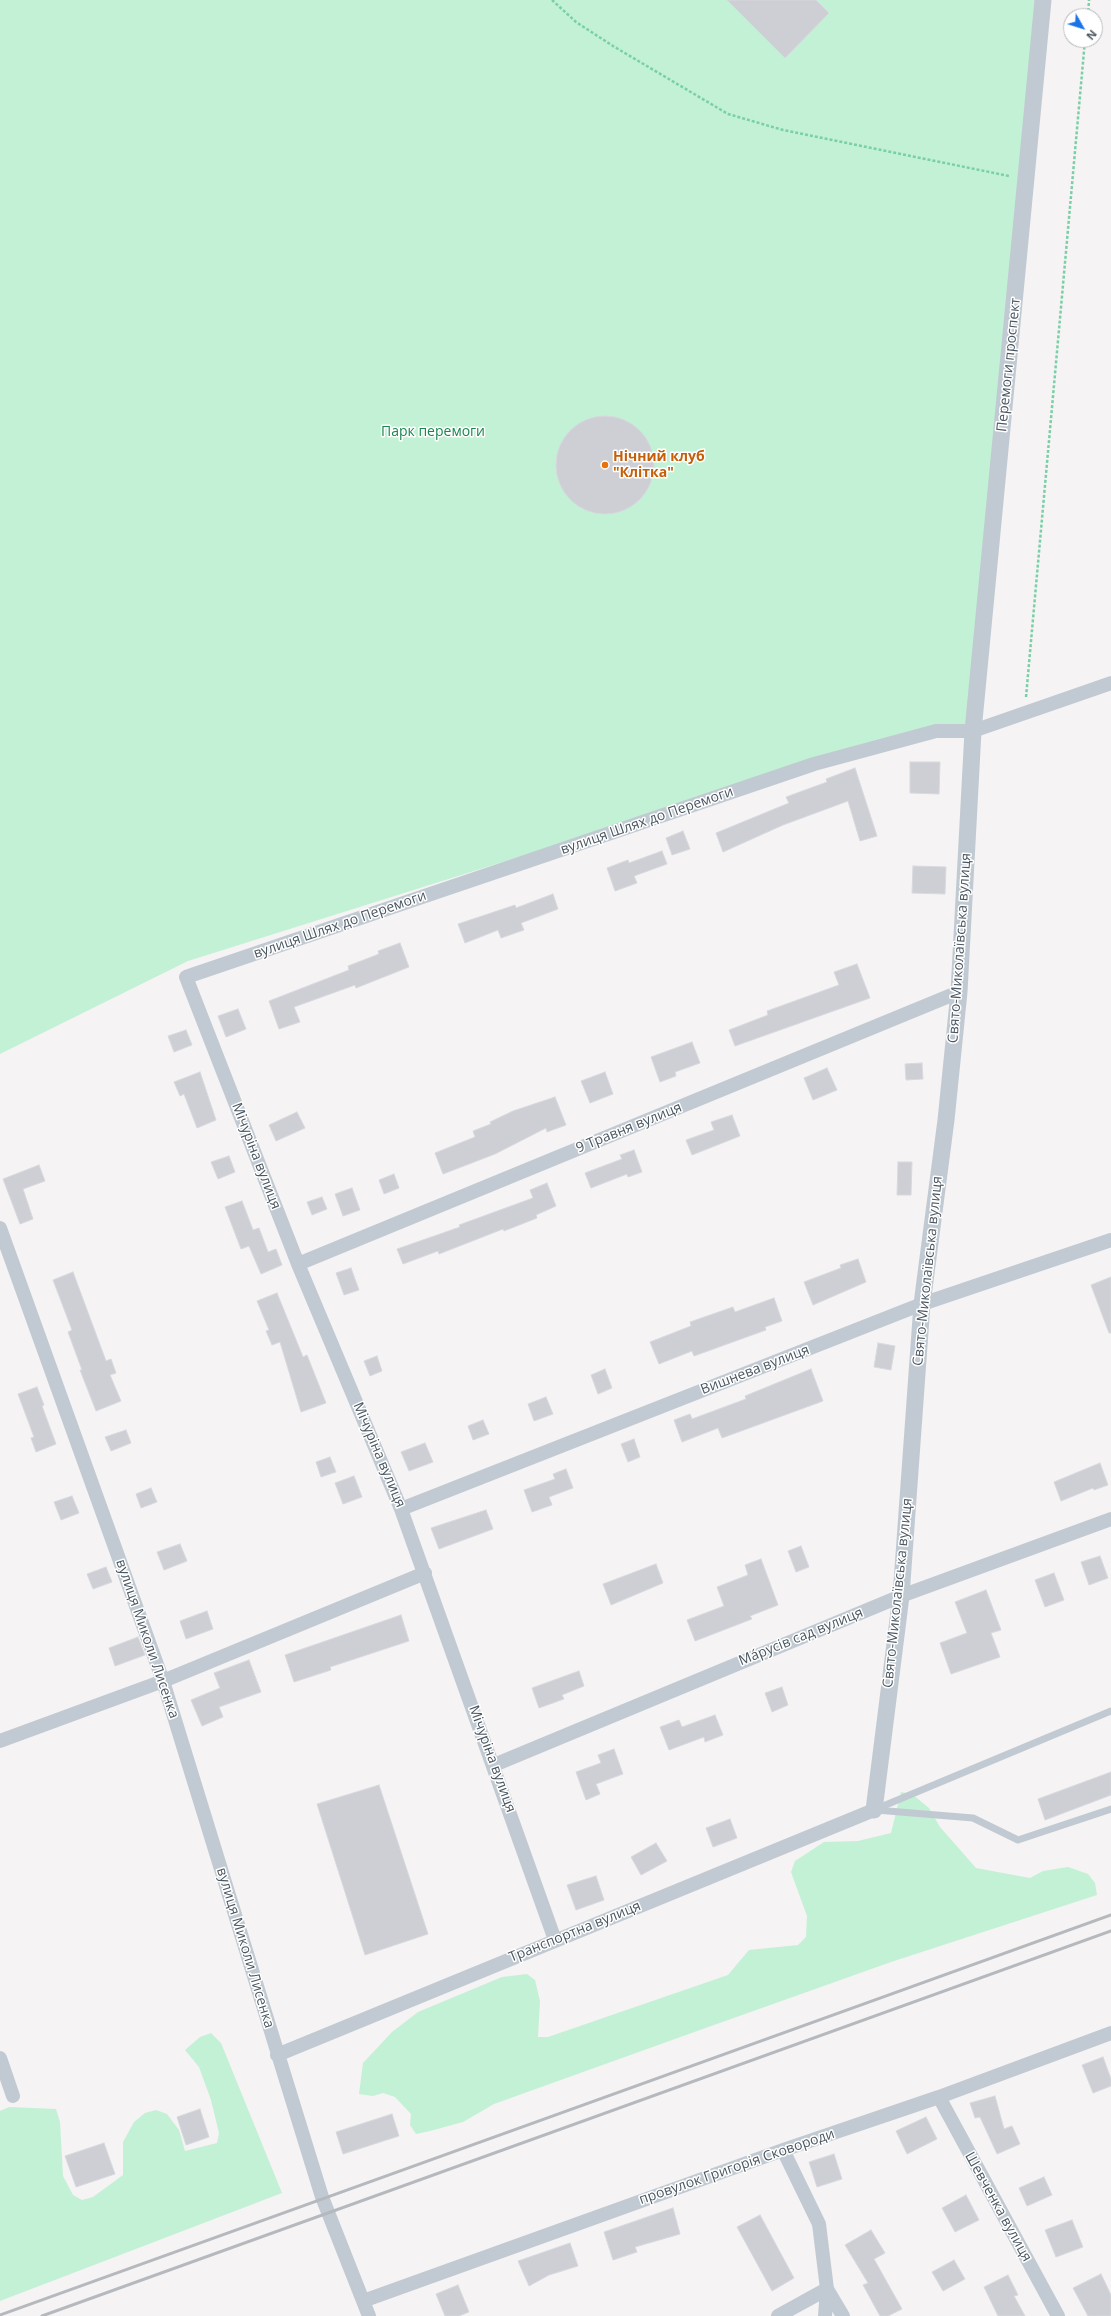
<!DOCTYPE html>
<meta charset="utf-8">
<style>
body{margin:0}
#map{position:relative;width:1111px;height:2316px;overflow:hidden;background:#f5f3f3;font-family:"Open Sans",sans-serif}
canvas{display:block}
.north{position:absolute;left:1063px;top:8px;width:40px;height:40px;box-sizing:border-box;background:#fff;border:1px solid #b7bbc0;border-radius:50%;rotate:129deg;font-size:11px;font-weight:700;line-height:16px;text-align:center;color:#4a5661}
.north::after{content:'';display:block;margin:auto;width:14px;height:18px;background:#1a73e8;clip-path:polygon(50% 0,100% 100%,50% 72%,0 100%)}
</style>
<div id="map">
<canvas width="1111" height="2316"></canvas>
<div class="north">N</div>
</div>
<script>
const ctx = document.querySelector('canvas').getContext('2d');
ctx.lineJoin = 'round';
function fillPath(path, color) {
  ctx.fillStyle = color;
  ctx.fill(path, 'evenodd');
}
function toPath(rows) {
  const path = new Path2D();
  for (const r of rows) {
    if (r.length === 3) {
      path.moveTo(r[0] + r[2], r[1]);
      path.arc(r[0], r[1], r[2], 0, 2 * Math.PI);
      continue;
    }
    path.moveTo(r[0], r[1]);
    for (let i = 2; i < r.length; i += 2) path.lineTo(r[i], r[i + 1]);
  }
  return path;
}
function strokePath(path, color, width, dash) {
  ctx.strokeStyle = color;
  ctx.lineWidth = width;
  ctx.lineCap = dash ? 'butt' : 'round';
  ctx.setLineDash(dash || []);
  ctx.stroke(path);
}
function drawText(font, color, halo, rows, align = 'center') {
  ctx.font = font + ' "Open Sans",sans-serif';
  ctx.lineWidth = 3;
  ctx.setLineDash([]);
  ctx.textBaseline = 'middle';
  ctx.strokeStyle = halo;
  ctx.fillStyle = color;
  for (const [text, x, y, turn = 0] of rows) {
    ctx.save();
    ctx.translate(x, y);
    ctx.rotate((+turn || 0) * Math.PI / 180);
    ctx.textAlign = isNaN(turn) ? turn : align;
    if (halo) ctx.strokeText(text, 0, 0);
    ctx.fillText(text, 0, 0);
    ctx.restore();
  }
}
fillPath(toPath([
 [0,0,1043,0,973,731,936,731,814,764,188,961,0,1054],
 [901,1792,912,1794,929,1808,940,1827,976,1868,1030,1878,1043,1871,1068,1867,1088,1874,1095,1883,1097,1895,891,1962,686,2035,494,2104,463,2122,430,2131,416,2134,410,2125,411,2114,395,2097,383,2093,373,2096,359,2094,363,2063,392,2032,418,2012,502,1977,527,1974,535,1980,540,2001,538,2037,548,2037,728,1975,749,1950,798,1945,806,1937,807,1916,791,1872,795,1861,824,1842,858,1841,891,1833],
 [211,2033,221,2043,282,2193,0,2301,0,2111,9,2107,56,2109,60,2122,63,2176,73,2195,82,2200,93,2197,123,2175,123,2142,134,2122,145,2113,156,2110,167,2114,179,2130,185,2151,217,2143,219,2133,211,2100,199,2067,185,2050,200,2037]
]), '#c3f1d5');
const building = toPath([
 [727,0,816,0,829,13,785,58,727,0],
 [605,465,49],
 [910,762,940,762,939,794,910,793,910,762],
 [855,768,877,836,860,841,848,801,783,825,723,852,716,833,789,803,786,797,827,782,826,779,855,768],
 [683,831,690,849,672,855,666,838,683,831],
 [662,851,667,864,634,876,637,883,615,891,607,868,628,860,629,863,662,851],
 [913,866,946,867,945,894,912,893,913,866],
 [553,894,558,909,521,923,524,930,501,938,498,930,465,943,458,924,515,905,516,908,553,894],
 [400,943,409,967,356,988,355,985,294,1007,300,1022,279,1029,269,1001,349,970,348,966,379,954,378,951,400,943],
 [857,964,870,998,735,1046,729,1030,768,1015,767,1011,839,985,834,972,857,964],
 [238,1009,246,1029,226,1037,218,1016,238,1009],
 [186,1030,192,1045,174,1052,168,1036,186,1030],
 [692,1042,700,1063,675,1072,676,1076,660,1082,651,1057,692,1042],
 [922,1063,923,1079,906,1080,905,1064,922,1063],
 [827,1068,837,1090,813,1100,804,1078,827,1068],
 [200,1072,216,1120,197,1128,184,1094,180,1096,174,1082,200,1072],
 [605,1072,613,1094,590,1103,581,1081,605,1072],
 [555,1097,566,1125,547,1132,546,1128,495,1154,443,1174,435,1153,475,1137,473,1131,491,1124,490,1122,513,1111,555,1097],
 [297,1112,305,1128,276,1141,269,1125,297,1112],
 [732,1115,740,1136,692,1155,686,1140,714,1130,711,1122,732,1115],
 [634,1150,642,1172,628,1177,627,1174,591,1188,585,1173,622,1159,620,1155,634,1150],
 [229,1156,235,1172,218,1179,211,1162,229,1156],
 [898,1162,912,1162,911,1195,897,1195,898,1162],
 [39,1165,45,1181,23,1189,33,1219,20,1224,3,1179,39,1165],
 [394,1174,399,1188,384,1194,379,1180,394,1174],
 [547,1183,556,1206,536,1215,537,1218,504,1231,503,1229,439,1254,438,1251,403,1264,397,1249,460,1227,459,1225,533,1198,530,1190,547,1183],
 [352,1188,360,1210,343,1216,335,1194,352,1188],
 [322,1197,327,1209,312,1215,307,1202,322,1197],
 [242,1201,253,1230,259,1228,268,1252,276,1249,282,1265,261,1274,249,1246,241,1249,225,1207,242,1201],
 [858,1259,866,1282,813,1305,804,1282,841,1268,840,1265,858,1259],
 [351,1268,359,1290,344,1295,336,1273,351,1268],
 [73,1272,106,1361,111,1359,116,1373,110,1375,121,1401,96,1411,80,1370,82,1370,68,1332,72,1330,53,1280,73,1272],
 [1111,1277,1111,1333,1109,1333,1091,1285,1111,1277],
 [277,1293,303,1357,307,1355,326,1403,301,1412,280,1342,272,1345,266,1331,269,1330,257,1301,277,1293],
 [774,1298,782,1321,765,1327,766,1330,694,1356,692,1351,659,1364,650,1342,691,1326,690,1322,733,1307,735,1312,774,1298],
 [878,1343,895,1346,891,1370,874,1367,878,1343],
 [377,1356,382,1371,370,1376,364,1361,377,1356],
 [605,1369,612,1388,598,1394,591,1375,605,1369],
 [811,1369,823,1401,722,1438,718,1428,682,1442,674,1420,690,1414,692,1419,746,1399,745,1396,811,1369],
 [37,1387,44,1405,42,1406,56,1444,36,1452,31,1438,34,1437,18,1394,37,1387],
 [546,1397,553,1414,534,1421,528,1404,546,1397],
 [483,1420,489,1434,473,1440,468,1426,483,1420],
 [126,1430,131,1443,111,1451,105,1437,126,1430],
 [634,1439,640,1457,628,1462,621,1444,634,1439],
 [425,1443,433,1462,409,1471,401,1452,425,1443],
 [330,1457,336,1472,321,1477,316,1462,330,1457],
 [1100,1463,1108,1485,1094,1490,1093,1488,1061,1501,1054,1482,1100,1463],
 [566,1469,573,1488,549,1497,552,1505,532,1512,524,1490,555,1479,553,1474,566,1469],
 [354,1476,362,1497,343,1504,335,1483,354,1476],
 [151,1488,157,1502,141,1508,136,1494,151,1488],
 [72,1496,79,1513,61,1520,54,1502,72,1496],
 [486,1510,493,1529,439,1549,431,1528,486,1510],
 [180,1544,187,1561,164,1570,157,1552,180,1544],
 [801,1546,809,1567,796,1572,788,1551,801,1546],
 [1100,1556,1108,1578,1089,1585,1081,1562,1100,1556],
 [761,1559,778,1605,750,1616,752,1619,695,1641,687,1620,724,1606,717,1587,748,1575,745,1565,761,1559],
 [656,1564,663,1583,611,1605,603,1584,656,1564],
 [106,1567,112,1582,93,1589,87,1574,106,1567],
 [1054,1573,1064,1600,1045,1607,1035,1580,1054,1573],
 [986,1590,1001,1630,991,1633,1000,1657,951,1674,940,1643,967,1633,955,1602,986,1590],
 [207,1611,213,1629,186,1639,180,1621,207,1611],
 [401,1615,409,1641,330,1667,331,1670,294,1682,285,1655,401,1615],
 [138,1637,145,1655,115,1666,109,1648,138,1637],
 [249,1660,261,1692,219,1707,223,1717,202,1726,191,1700,220,1688,214,1673,249,1660],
 [579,1671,584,1686,562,1695,564,1699,539,1708,532,1688,579,1671],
 [782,1687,788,1705,772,1712,765,1693,782,1687],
 [715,1715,723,1735,705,1742,704,1737,669,1750,660,1727,679,1720,682,1727,715,1715],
 [614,1749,623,1774,596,1784,600,1794,586,1800,576,1772,601,1763,598,1755,614,1749],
 [1111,1772,1111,1795,1045,1820,1038,1799,1111,1772],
 [379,1785,428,1934,365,1955,317,1804,379,1785],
 [730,1819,737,1838,713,1847,706,1828,730,1819],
 [656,1843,667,1861,641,1875,631,1857,656,1843],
 [596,1876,604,1900,576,1910,567,1885,596,1876],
 [1103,2057,1111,2079,1111,2086,1093,2093,1082,2065,1103,2057],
 [995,2096,1004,2129,1012,2126,1020,2144,997,2154,980,2117,975,2118,970,2103,995,2096],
 [200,2109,209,2137,186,2145,177,2117,200,2109],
 [392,2114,399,2136,343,2154,336,2132,392,2114],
 [926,2117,937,2139,907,2154,896,2131,926,2117],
 [104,2143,115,2174,76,2187,65,2156,104,2143],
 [834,2154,842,2179,817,2187,809,2162,834,2154],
 [1044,2177,1052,2195,1027,2206,1019,2188,1044,2177],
 [966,2195,979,2220,955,2232,942,2208,966,2195],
 [673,2208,680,2234,635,2247,637,2252,613,2260,604,2232,673,2208],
 [760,2215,794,2278,772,2291,737,2227,760,2215],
 [1072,2220,1083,2247,1056,2257,1045,2230,1072,2220],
 [871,2230,885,2253,874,2259,902,2309,888,2316,880,2316,863,2285,868,2283,845,2245,871,2230],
 [570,2243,578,2266,549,2275,529,2286,518,2261,570,2243],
 [954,2260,965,2279,943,2291,932,2272,954,2260],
 [1101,2274,1111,2295,1111,2316,1088,2316,1073,2288,1101,2274],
 [1008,2275,1018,2295,1014,2296,1025,2316,998,2316,984,2287,1008,2275],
 [458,2285,469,2312,459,2316,445,2316,436,2294,458,2285]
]);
fillPath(building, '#cdcfd5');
strokePath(building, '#d7d9de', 1);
strokePath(toPath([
 [552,0,576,22,613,46,728,114,783,130,1009,176],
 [1088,16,1089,0],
 [1026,697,1085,40]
]), '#7ad0a6', 2.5, [3, 2]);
strokePath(toPath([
 [876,1809,1111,1711],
 [876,1810,973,1818,1018,1840,1111,1809]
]), '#c1cad2', 7);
strokePath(toPath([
 [0,1228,163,1681,322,2197,369,2316],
 [298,1264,959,992],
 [401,1509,922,1304,1111,1240],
 [0,1741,163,1681,425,1573],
 [494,1765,901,1596,1111,1519],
 [555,1940,401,1509,298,1264,186,977,814,764,936,731,973,731,1111,683],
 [277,2055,874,1810],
 [0,2058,13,2096],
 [939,2097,1058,2316],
 [783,2150,819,2224,827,2289,825,2316],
 [363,2301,783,2150,939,2097,1111,2033],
 [778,2316,827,2289,843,2316]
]), '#c1cad2', 14);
strokePath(toPath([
 [874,1810,901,1596,922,1304,946,1120,959,992,973,731,1043,0]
]), '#c1cad2', 17);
strokePath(toPath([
 [0,2315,1111,1915],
 [42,2316,1111,1931]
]), '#b5b8bd', 3);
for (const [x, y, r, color] of [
 [605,465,4,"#e8710a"]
]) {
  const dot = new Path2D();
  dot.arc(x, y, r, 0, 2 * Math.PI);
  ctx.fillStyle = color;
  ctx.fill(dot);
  strokePath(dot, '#fff', 1.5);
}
drawText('14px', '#4a5661', '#fff', [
 ["Перемоги проспект",1009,365,-84],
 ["вулиця Шлях до Перемоги",647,821,-19],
 ["вулиця Шлях до Перемоги",340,925,-19],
 ["Свято-Миколаївська вулиця",960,948,-86],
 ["9 Травня вулиця",629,1128,-22],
 ["Мічуріна вулиця",256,1156,69],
 ["Свято-Миколаївська вулиця",928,1271,-84],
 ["Вишнева вулиця",755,1370,-21],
 ["Мічуріна вулиця",379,1455,67],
 ["Свято-Миколаївська вулиця",898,1593,-84],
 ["Мáрусів сад вулиця",801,1637,-22],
 ["вулиця Миколи Лисенка",147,1639,71],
 ["Мічуріна вулиця",492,1759,70],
 ["Транспортна вулиця",575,1932,-22],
 ["вулиця Миколи Лисенка",245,1948,73],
 ["провулок Григорія Сковороди",737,2167,-19],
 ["Шевченка вулиця",998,2207,61]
]);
drawText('14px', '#17864f', '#fff', [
 ["Парк перемоги",433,432]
]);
drawText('bold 14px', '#c56008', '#fff', [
 ["Нічний клуб",613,457],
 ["\"Клітка\"",613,473]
], 'left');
</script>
